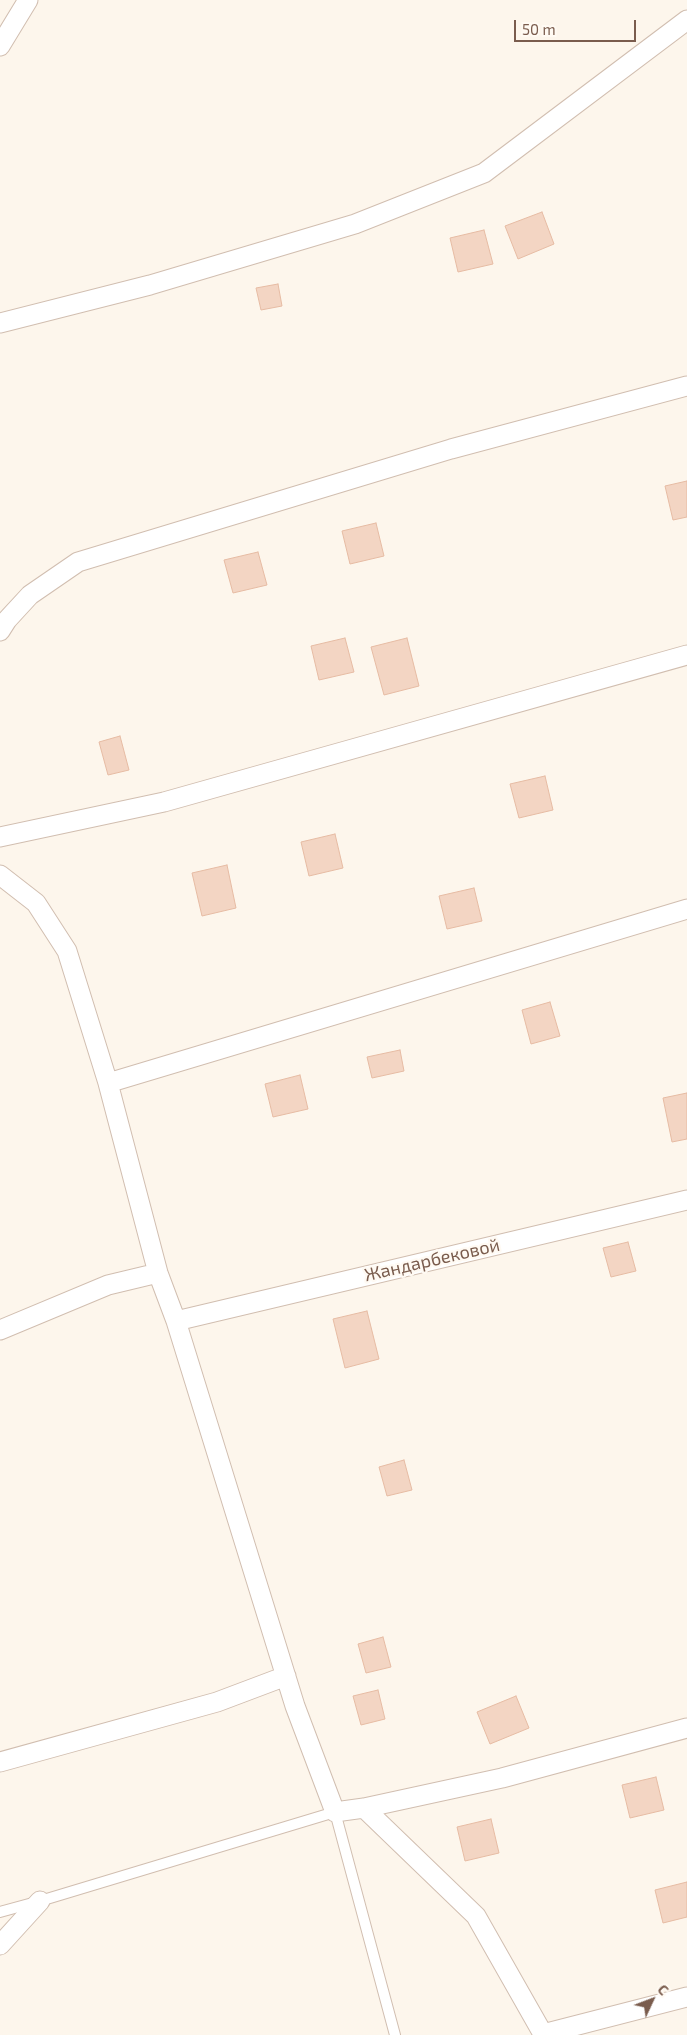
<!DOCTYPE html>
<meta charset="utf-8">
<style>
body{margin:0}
#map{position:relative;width:687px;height:2035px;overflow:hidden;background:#fdf6ec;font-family:"Exo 2",sans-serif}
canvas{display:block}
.north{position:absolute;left:627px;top:1975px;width:50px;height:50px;-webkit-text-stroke:4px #fffaf3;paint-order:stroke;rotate:47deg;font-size:14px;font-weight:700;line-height:20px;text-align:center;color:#7a5c4d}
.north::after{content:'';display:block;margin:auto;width:18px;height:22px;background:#7a5c4d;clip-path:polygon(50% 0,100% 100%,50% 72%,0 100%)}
.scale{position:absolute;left:514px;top:20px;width:122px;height:22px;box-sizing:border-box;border:2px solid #7a5c4d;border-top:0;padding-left:6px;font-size:15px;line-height:18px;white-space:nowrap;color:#7a5c4d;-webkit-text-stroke:4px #fffaf3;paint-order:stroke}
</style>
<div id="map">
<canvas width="687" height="2035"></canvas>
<div class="north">С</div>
<div class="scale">50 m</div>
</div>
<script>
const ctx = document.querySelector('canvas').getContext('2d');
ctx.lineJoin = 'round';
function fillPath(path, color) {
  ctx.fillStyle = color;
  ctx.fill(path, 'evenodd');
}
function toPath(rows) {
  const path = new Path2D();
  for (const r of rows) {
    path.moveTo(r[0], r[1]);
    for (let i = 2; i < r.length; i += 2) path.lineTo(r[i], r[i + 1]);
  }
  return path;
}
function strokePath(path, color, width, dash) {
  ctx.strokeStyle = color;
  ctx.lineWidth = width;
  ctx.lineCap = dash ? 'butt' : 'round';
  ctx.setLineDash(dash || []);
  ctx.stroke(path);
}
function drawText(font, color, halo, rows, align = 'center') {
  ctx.font = font + ' "Exo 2",sans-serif';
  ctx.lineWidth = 4.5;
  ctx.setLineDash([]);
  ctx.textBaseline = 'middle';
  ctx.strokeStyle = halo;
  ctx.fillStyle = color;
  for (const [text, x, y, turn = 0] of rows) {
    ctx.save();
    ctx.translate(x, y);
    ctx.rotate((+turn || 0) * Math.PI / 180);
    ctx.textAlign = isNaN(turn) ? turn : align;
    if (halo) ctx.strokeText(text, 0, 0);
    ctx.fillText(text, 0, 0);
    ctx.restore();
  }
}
const building = toPath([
 [542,212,554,244,518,259,505,226,542,212],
 [484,230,493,264,458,272,450,238,484,230],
 [278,284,282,306,261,310,256,288,278,284],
 [687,481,687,517,673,520,665,486,687,481],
 [376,523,384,556,350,564,342,531,376,523],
 [258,552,267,585,233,593,224,560,258,552],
 [345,638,354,672,319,680,311,646,345,638],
 [407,638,419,686,384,695,371,647,407,638],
 [120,736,129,770,108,775,99,742,120,736],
 [545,776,553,810,519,818,510,784,545,776],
 [335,834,343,868,309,876,301,842,335,834],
 [227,865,236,908,202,916,192,873,227,865],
 [474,888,482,921,447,929,439,896,474,888],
 [550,1002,560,1036,531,1044,522,1010,550,1002],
 [400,1050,404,1071,372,1078,367,1057,400,1050],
 [300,1075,308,1109,273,1117,265,1084,300,1075],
 [687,1093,687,1139,672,1142,663,1098,687,1093],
 [628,1242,636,1271,611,1277,603,1248,628,1242],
 [367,1311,379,1359,345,1368,333,1319,367,1311],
 [404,1460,412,1490,387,1496,379,1467,404,1460],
 [383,1637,391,1667,366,1673,358,1644,383,1637],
 [378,1690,385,1719,361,1725,353,1696,378,1690],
 [516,1696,529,1728,490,1744,477,1712,516,1696],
 [656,1777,664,1810,630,1818,622,1785,656,1777],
 [491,1819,499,1853,465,1861,457,1827,491,1819],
 [687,1882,687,1917,663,1923,655,1890,687,1882]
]);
fillPath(building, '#f3d5c3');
strokePath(building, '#e6bba3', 1);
const service = toPath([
 [0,1912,40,1901,335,1812,395,2035]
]);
const minor = toPath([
 [0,46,28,0],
 [0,323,150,285,355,224,484,173,687,20],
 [0,631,7,620,30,595,78,562,451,449,687,386],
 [0,837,164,802,687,655],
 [0,875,36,903,67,951,108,1083,158,1273,176,1321,295,1706,335,1812,364,1808,502,1778,687,1728],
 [108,1083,687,909],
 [176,1321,687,1200],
 [0,1330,108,1285,158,1273],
 [0,1762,217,1702,286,1676],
 [364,1808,476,1916,543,2034,687,1997],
 [0,1945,40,1901]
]);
strokePath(service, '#d1beb0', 12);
strokePath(minor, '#d1beb0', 21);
strokePath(service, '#fff', 10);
strokePath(minor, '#fff', 19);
drawText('18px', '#7a5c4d', '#fffaf3', [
 ["Жандарбековой",432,1260,-13]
]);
</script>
